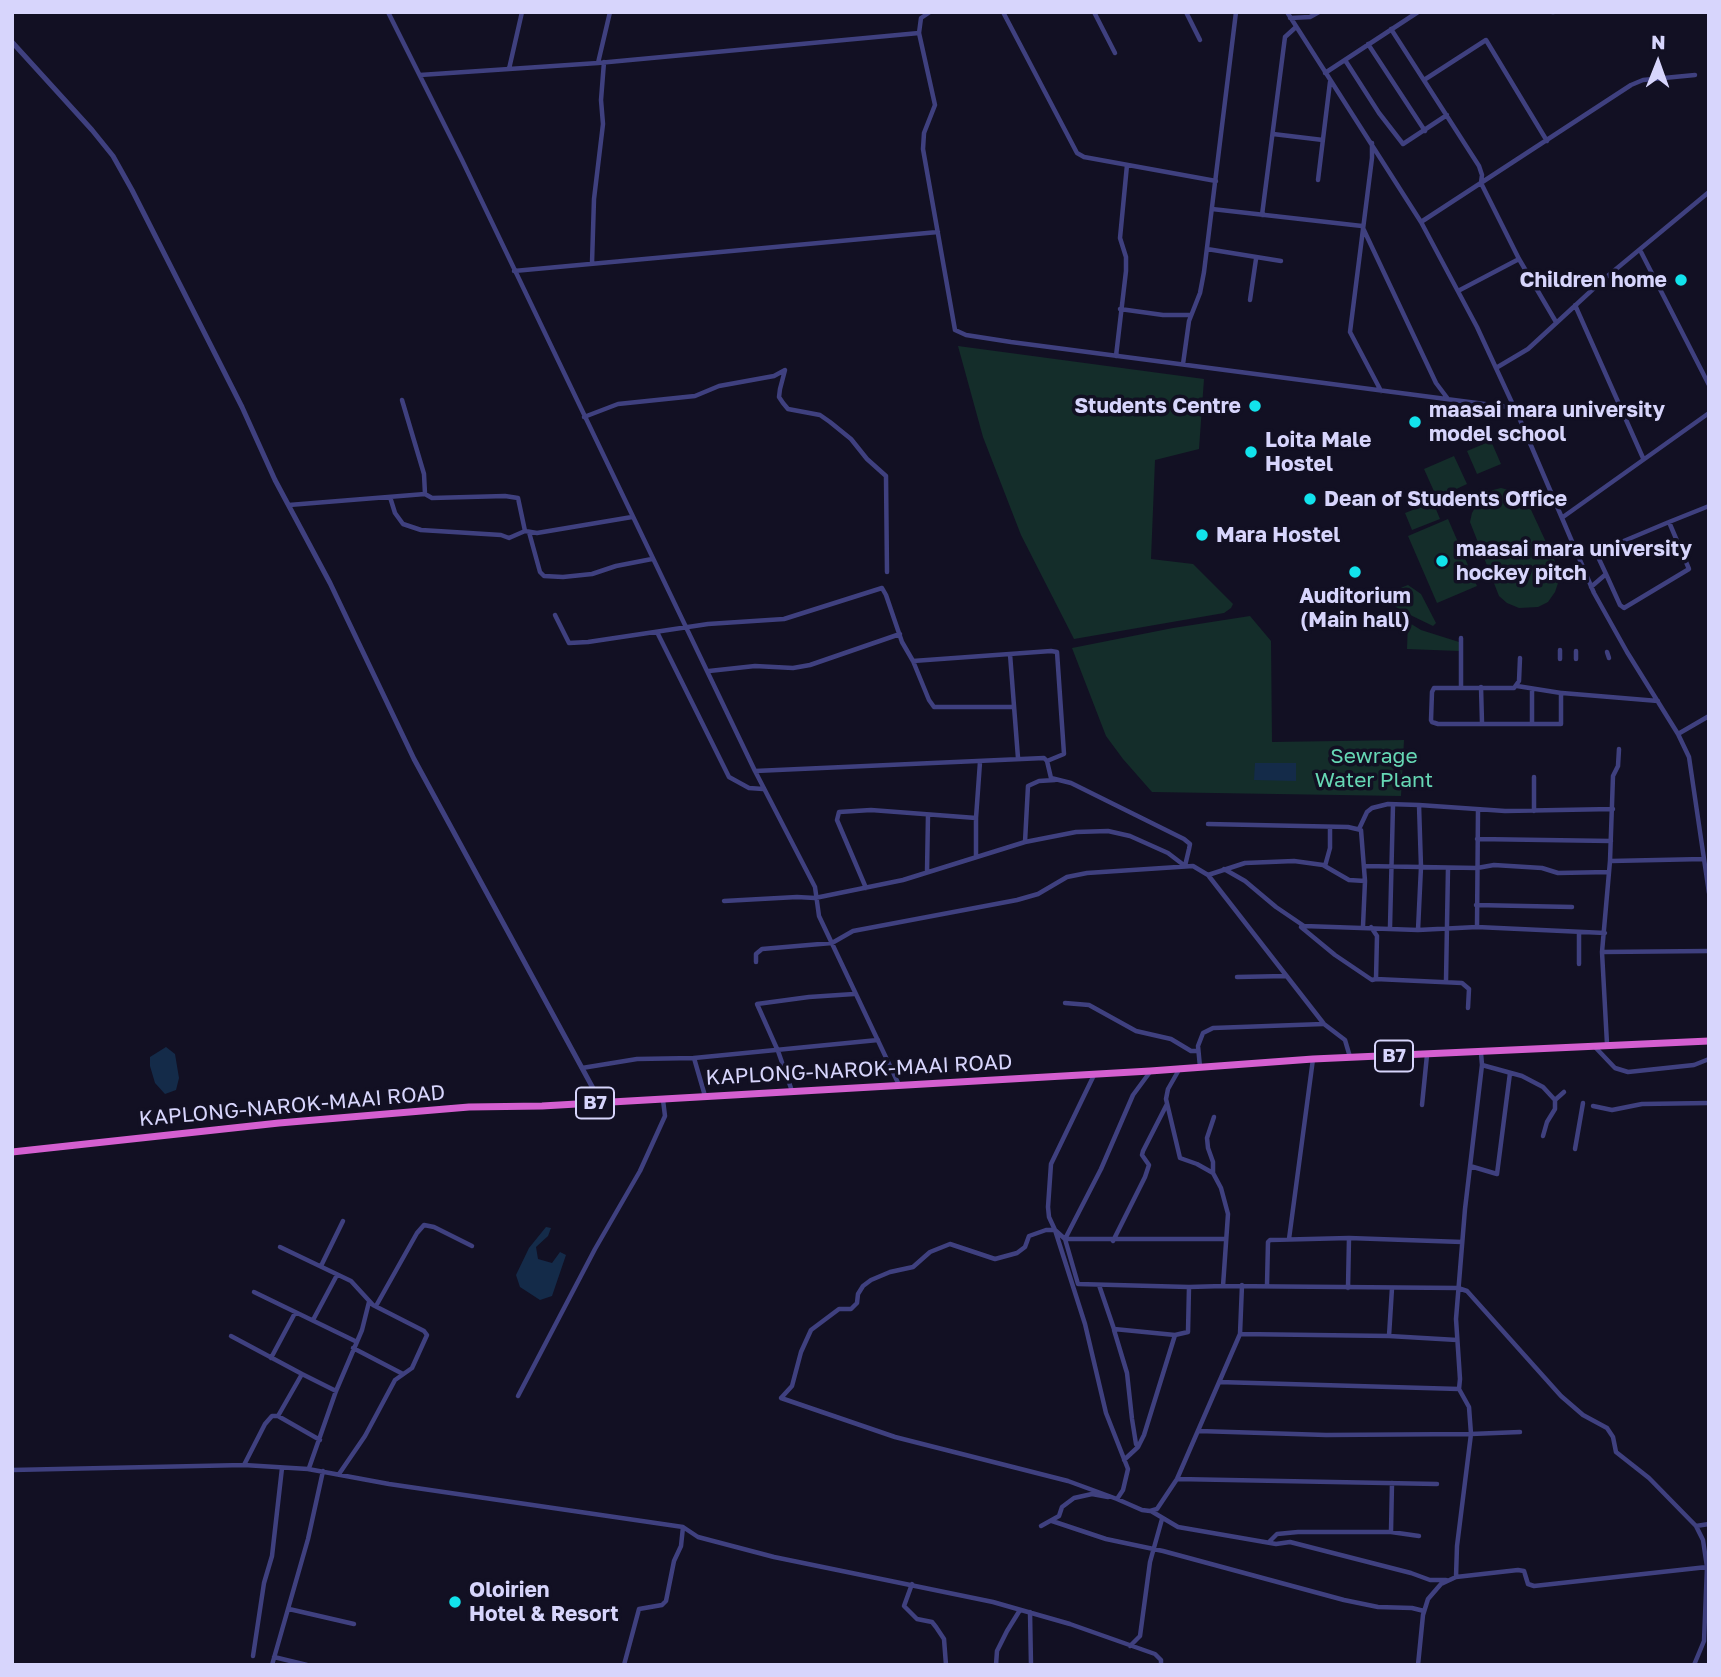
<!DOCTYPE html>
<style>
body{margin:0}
#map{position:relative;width:1721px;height:1677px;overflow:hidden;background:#121023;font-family:"Golos Text",sans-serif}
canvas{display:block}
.frame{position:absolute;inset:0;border:14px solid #d7d5fc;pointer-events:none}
.north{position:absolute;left:1623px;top:28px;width:70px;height:70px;-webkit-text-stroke:5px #121023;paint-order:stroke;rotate:1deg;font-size:19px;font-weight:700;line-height:28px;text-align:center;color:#d7d5fc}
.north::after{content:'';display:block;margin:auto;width:24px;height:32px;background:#d7d5fc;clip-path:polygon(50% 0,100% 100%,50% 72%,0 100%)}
</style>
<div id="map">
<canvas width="1721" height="1677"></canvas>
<div class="frame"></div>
<div class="north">N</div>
</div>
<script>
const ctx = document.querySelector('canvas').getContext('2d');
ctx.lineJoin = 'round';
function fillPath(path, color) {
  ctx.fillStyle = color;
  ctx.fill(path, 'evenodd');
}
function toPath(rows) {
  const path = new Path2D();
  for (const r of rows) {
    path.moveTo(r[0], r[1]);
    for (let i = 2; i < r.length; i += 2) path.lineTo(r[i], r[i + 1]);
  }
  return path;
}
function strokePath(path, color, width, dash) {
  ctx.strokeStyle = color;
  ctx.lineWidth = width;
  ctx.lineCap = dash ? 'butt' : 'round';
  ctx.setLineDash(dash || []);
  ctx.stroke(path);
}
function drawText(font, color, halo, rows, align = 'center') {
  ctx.font = font + ' "Golos Text",sans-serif';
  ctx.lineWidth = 7;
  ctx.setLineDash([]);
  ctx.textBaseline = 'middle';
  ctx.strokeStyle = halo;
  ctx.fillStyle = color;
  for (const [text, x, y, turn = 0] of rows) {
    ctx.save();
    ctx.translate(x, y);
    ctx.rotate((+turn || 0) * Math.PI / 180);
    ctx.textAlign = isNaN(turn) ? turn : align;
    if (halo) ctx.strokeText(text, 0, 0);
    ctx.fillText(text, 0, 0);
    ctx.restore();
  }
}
fillPath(toPath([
 [958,346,1204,379,1199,449,1155,460,1151,559,1193,564,1233,604,1231,608,1224,613,1074,639,1021,535,983,437],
 [1491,441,1501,464,1477,474,1467,451],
 [1454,456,1467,484,1437,498,1424,469],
 [1501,488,1516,492,1526,499,1558,568,1559,580,1555,592,1548,602,1538,607,1519,608,1507,603,1499,596,1470,522,1472,513,1481,497,1493,490],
 [1433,502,1440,519,1412,530,1405,513],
 [1448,519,1477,586,1437,603,1408,536],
 [1408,585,1421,594,1436,623,1433,626,1402,611,1380,596],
 [1250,616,1271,641,1272,742,1404,740,1401,796,1152,792,1123,759,1106,736,1072,648,1173,628],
 [1408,622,1421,630,1459,642,1459,651,1407,649]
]), '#142d2a');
fillPath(toPath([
 [1255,763,1296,763,1296,781,1254,780],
 [166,1047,175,1054,179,1078,176,1090,165,1094,155,1083,150,1066,150,1057],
 [546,1227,551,1228,548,1236,536,1247,538,1259,552,1263,560,1252,566,1255,552,1296,540,1300,520,1287,516,1275,529,1248]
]), '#142b49');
strokePath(toPath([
 [388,12,462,160,755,771,815,887,819,916,899,1085],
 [930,12,921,18,919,33,935,105,924,133,923,149,955,330,966,335,1011,342,1515,408,1594,593,1627,652,1678,734,1689,757,1709,893],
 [1003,12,1077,153,1084,157,1216,181],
 [1094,12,1115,53],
 [1186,12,1200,40],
 [1287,12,1421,222,1477,327,1514,407],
 [1552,12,1554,12],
 [1290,18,1310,17,1319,12],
 [1391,29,1479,166,1482,175,1481,183,1519,259,1556,322],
 [1368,44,1425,131],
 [1345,60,1379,113,1403,144,1447,115],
 [598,63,610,12],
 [509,69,522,12],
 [1325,73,1418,12],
 [420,75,598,63,919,33],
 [1424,80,1486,40,1547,141],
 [1273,134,1323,140],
 [1372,143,1372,158,1350,332,1381,391],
 [1318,180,1330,82],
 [1212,209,1362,226,1436,383,1448,399],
 [1262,215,1285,37,1296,27],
 [1421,222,1631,85,1643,80,1695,75],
 [1207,249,1281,261],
 [1640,250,1709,385],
 [592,263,594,199,603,124,601,100,604,62],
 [514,271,938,232],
 [1458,291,1519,259],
 [1250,300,1256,259],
 [1575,305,1643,458],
 [1120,309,1163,315,1190,315],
 [1116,356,1126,271,1126,257,1120,238,1127,165],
 [1183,364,1189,321,1200,293,1204,272,1236,12],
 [1496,368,1528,349,1604,279,1709,192],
 [402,400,424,474,425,494],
 [584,417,618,404,695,396,719,386,774,376,785,370,780,389,779,397,783,403,788,409,820,415,830,422,851,439,867,459,886,476,887,572],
 [390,497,395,513,403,524,421,530,501,535,509,538,525,531],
 [289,505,425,494,432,498,505,496,518,498,525,531,537,533,632,517],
 [1563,517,1709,413],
 [529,532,540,572,544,576,563,577,592,574,616,566,652,559],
 [1606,574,1599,559,1600,551,1669,522],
 [1591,587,1606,574,1620,605,1624,608,1689,569,1669,522,1709,506],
 [555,615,569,643,588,642,708,624,784,619,882,588,886,595,902,642,913,661,929,700,934,707,1013,707],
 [657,632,729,777,749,788,763,789],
 [1461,638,1461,686],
 [1576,651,1576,659],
 [1607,652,1609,658],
 [1010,654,1018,758],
 [1520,658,1519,681,1514,688,1434,688,1432,692,1431,720,1432,722,1438,724,1532,724],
 [1560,659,1560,650],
 [913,661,1051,651,1057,652,1064,754,1047,761],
 [709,671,755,666,793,668,810,665,900,634],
 [1517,686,1561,693,1561,724,1532,724,1532,690],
 [1481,687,1482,723],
 [1562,693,1658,701],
 [1678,734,1709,716],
 [1534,777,1534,811],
 [1208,824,1348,827,1361,830,1365,881,1363,926],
 [1359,829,1367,812,1372,808,1388,804,1419,805],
 [1477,839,1611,841],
 [1025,842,1028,786,1039,781,1055,780],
 [976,855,976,818,980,762],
 [1611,861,1704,859],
 [1325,866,1330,848,1330,827],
 [1364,866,1477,868,1494,865,1542,868,1558,873,1609,872],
 [1224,869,1245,881,1276,907,1304,926,1418,930,1477,927,1605,933],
 [927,872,928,815],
 [1208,875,1245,863,1294,861,1323,865,1349,880,1365,881],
 [866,888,837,820,839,812,871,810,976,818],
 [724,901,797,897,815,898,903,880,1025,842,1076,832,1108,831,1130,836,1168,853,1185,866,1189,849,1190,844,1184,839,1071,783,1051,778,1047,761,1044,758,755,771],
 [1476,905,1572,907],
 [1301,927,1335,955,1372,980,1376,979],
 [1371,927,1377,936,1376,979,1462,983,1469,989,1468,1008],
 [1390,927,1393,805],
 [1477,927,1478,810],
 [1418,930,1421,867,1419,805,1505,811,1613,809],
 [1602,952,1709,951],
 [756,962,756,954,762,949,832,943,853,931,1017,900,1038,894,1067,877,1087,873,1193,866,1208,875,1324,1024,1345,1040,1350,1057],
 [1579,964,1579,932],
 [1237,977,1286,976],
 [1446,981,1448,868],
 [1065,1003,1089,1005,1136,1031,1171,1039,1191,1051,1198,1051],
 [1607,1044,1602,952,1610,861,1613,776,1618,766,1619,749],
 [1595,1047,1615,1068,1628,1072,1694,1065,1709,1059],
 [694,1058,705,1096],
 [1482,1065,1522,1076,1543,1087,1555,1100],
 [1200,1067,1198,1046,1203,1033,1213,1028,1323,1024],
 [582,1068,637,1059,694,1058,878,1040],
 [1180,1068,1168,1089,1166,1099,1180,1158,1197,1164,1213,1173],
 [1094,1075,1051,1164,1048,1207,1049,1217,1055,1230,1065,1239,1078,1284,1189,1287,1188,1332,1175,1335,1114,1329,1099,1285],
 [792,1091,778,1051,757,1004,809,997,854,994],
 [1422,1105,1427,1055],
 [1593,1106,1612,1110,1642,1104,1709,1103],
 [1214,1117,1207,1138,1208,1148,1213,1162,1213,1173,1221,1188,1228,1214,1223,1286,1458,1288,1467,1291,1561,1396,1583,1415,1607,1428,1613,1437,1616,1452,1649,1478,1696,1526,1703,1540,1707,1567,1704,1641,1694,1665],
 [1543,1136,1547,1122,1555,1109,1555,1100,1564,1092],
 [1575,1149,1583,1103],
 [1470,1166,1497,1174,1510,1073],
 [1046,1230,1055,1230,1085,1324,1106,1413,1128,1469,1123,1490,1117,1499,1068,1481,895,1437,781,1398,792,1386,801,1352,811,1330,839,1309,851,1309,857,1303,858,1294,863,1286,871,1280,890,1272,913,1267,930,1252,950,1244,995,1259,1017,1253,1025,1247,1029,1236,1046,1230],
 [1065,1239,1101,1169,1133,1095,1150,1072],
 [1065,1239,1225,1239],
 [1289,1239,1313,1059],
 [1113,1241,1145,1177,1149,1165,1142,1155,1143,1151,1167,1104],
 [280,1247,351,1281,373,1305,424,1331,427,1335,412,1368,395,1380,365,1436,339,1474],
 [321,1266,343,1221],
 [1267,1285,1268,1242,1270,1240,1349,1238,1462,1242],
 [1189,1287,1223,1286],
 [1348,1288,1349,1238],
 [254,1292,355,1341],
 [376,1306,417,1233,424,1225,434,1227,472,1246],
 [313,1320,337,1275],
 [1114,1330,1127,1373,1132,1419,1136,1444,1138,1447,1144,1435,1175,1335],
 [1240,1334,1389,1336,1457,1340],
 [231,1336,302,1374,278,1416,272,1416,265,1424,244,1465],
 [1389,1336,1392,1288],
 [353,1348,403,1374],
 [271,1358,295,1313],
 [302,1374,336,1391],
 [1219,1382,1459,1389],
 [518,1396,595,1249,640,1171,665,1116,663,1100],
 [278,1416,320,1440],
 [1199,1431,1326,1435,1471,1434,1520,1432],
 [1124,1460,1138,1447],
 [309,1468,336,1391,362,1330,369,1302],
 [12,1470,244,1465,308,1469,389,1484,683,1527,698,1537,774,1557,993,1602,1070,1624,1155,1654,1161,1660,1161,1665],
 [1177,1479,1437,1484],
 [1117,1499,1142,1510,1150,1511,1157,1509,1177,1479,1240,1334,1242,1285],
 [1151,1511,1178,1527,1276,1544,1290,1542,1411,1573,1430,1580,1446,1580],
 [1052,1521,1106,1539,1163,1551,1344,1600,1378,1607,1412,1608,1424,1611],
 [1041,1526,1059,1516,1062,1507,1074,1498,1092,1494,1108,1497],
 [1696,1526,1709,1524],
 [1391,1531,1392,1483],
 [1269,1542,1277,1534,1298,1532,1391,1532,1419,1536],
 [1456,1577,1457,1546,1471,1434,1469,1407,1459,1389,1460,1379,1456,1319,1465,1209,1482,1065,1481,1053],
 [912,1584,904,1606,917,1619,932,1622,936,1627,944,1639,946,1665],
 [289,1609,354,1624],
 [1030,1612,1031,1665],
 [1130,1646,1140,1636,1150,1562,1162,1519],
 [253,1656,264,1583,272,1556,282,1468],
 [274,1657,307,1665],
 [272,1665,308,1539,323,1471],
 [624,1665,639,1609,662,1605,666,1601,674,1561,681,1546,683,1527],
 [996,1665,997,1651,1007,1631,1020,1610],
 [1418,1665,1423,1615,1428,1599,1441,1584,1456,1577,1518,1570,1524,1571,1528,1584,1534,1586,1707,1567]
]), '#3f407f', 4.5);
strokePath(toPath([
 [12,42,92,130,113,156,132,190,242,407,275,480,330,583,414,759,601,1103]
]), '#3f407f', 5);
strokePath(toPath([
 [12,1152,279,1123,469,1107,542,1106,1150,1071,1313,1059,1709,1041]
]), '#d45fd0', 7);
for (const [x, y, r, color] of [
 [1681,280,7,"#12e3ec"],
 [1255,406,7,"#12e3ec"],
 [1415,422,7,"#12e3ec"],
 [1251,452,7,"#12e3ec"],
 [1310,499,7,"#12e3ec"],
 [1202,535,7,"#12e3ec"],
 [1442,561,7,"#12e3ec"],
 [1355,572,7,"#12e3ec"],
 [455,1602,7,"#12e3ec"]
]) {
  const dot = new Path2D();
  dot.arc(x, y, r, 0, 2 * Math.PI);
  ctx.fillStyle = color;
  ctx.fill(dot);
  strokePath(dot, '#121023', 2.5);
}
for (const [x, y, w] of [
 [1394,1056,38],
 [595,1103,38]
]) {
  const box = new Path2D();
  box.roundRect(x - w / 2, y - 15.5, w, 31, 5);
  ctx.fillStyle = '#121023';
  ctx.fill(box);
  strokePath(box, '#d7d5fc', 2);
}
drawText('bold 19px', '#d7d5fc', null, [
 ["B7",1394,1056],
 ["B7",595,1103]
]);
drawText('bold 21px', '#d7d5fc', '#121023', [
 ["Children home",1667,280,"right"],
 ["Students Centre",1241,406,"right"],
 ["maasai mara university",1429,410],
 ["model school",1429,434],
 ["Loita Male",1265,440],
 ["Hostel",1265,464],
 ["Dean of Students Office",1324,499],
 ["Mara Hostel",1216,535],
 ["maasai mara university",1456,549],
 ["hockey pitch",1456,573],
 ["Auditorium",1355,596,"center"],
 ["(Main hall)",1355,620,"center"],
 ["Oloirien",469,1590],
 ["Hotel & Resort",469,1614]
], 'left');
drawText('21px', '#66d7b4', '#121023', [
 ["Sewrage",1374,756],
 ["Water Plant",1374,780]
]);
drawText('21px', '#d7d5fc', '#121023', [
 ["KAPLONG-NAROK-MAAI ROAD",859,1070,-3],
 ["KAPLONG-NAROK-MAAI ROAD",292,1106,-5]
]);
</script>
